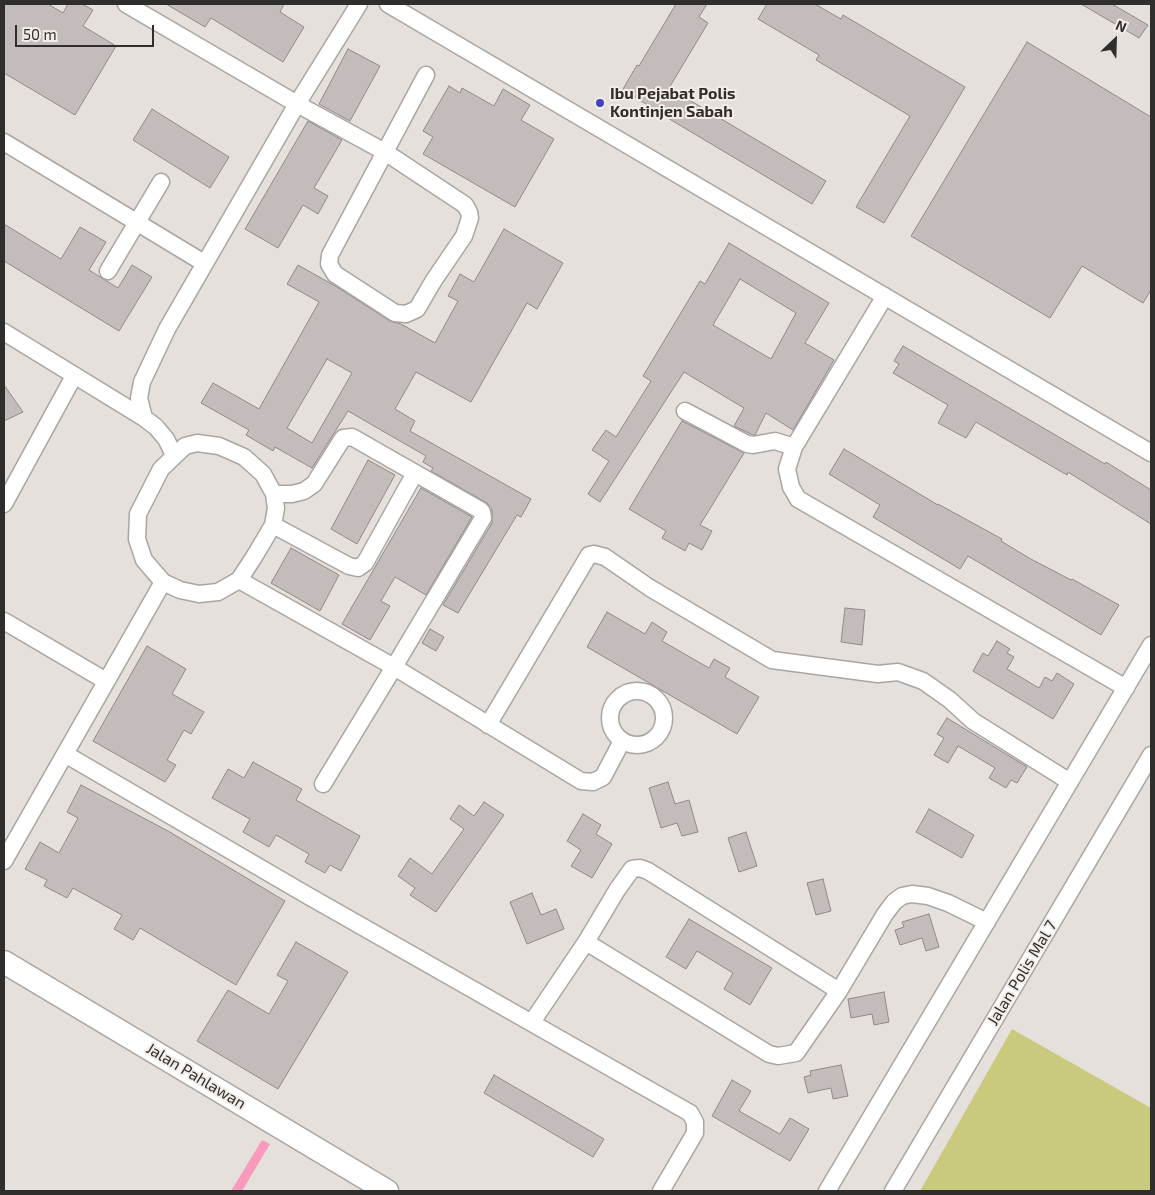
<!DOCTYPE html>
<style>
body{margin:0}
#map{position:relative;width:1155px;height:1195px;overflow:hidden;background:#e6e0dc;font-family:"Exo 2",sans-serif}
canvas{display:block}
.frame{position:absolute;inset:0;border:5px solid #302e2c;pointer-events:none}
.north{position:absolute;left:1090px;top:15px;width:50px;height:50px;-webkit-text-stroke:4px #f3ede9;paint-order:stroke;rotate:24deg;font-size:14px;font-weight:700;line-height:20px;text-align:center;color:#302e2c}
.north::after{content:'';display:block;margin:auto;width:18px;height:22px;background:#302e2c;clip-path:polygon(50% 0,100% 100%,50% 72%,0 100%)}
.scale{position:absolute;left:15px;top:25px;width:139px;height:22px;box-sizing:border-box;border:2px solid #302e2c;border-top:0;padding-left:6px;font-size:15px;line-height:18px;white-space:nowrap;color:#302e2c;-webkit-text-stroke:4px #f3ede9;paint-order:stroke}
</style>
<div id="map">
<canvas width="1155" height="1195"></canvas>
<div class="frame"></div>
<div class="north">N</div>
<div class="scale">50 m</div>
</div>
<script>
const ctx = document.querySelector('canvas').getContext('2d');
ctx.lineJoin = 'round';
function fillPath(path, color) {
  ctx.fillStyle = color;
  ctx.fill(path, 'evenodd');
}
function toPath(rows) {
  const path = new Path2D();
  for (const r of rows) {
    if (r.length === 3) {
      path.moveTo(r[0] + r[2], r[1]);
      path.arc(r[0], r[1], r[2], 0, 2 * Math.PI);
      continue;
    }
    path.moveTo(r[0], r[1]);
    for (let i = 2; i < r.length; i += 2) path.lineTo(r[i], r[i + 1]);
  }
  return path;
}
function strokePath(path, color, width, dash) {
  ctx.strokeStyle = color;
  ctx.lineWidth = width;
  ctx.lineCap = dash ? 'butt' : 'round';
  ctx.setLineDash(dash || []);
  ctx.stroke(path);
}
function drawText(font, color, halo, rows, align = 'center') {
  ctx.font = font + ' "Exo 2",sans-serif';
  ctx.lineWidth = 4;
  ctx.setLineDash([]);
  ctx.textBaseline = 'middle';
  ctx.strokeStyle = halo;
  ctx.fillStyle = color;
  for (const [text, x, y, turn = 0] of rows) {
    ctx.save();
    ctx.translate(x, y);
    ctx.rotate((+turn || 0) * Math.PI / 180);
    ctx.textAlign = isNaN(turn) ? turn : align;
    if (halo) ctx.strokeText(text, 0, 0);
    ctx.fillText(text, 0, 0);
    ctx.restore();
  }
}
fillPath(toPath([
 [1012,1029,1151,1108,1151,1191,920,1191]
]), '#c9ca7e');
fillPath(toPath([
 [262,1140,270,1144,242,1191,231,1191]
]), '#f89abb');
const building = toPath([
 [4,4,48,4,63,13,68,4,82,4,93,10,83,26,116,46,75,115,4,73,4,4],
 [166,4,284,4,280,12,304,27,283,62,211,18,205,27,166,4],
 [676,4,707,4,699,17,708,23,669,88,826,181,812,204,661,114,623,89,637,65,639,66,676,4],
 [767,4,815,4,841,19,843,15,965,87,884,223,856,207,910,116,816,60,819,55,758,19,767,4],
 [1081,4,1112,4,1148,25,1139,38,1081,4],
 [1027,42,1151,117,1151,290,1143,303,1082,266,1050,318,911,236,1027,42],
 [348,49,380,66,350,121,319,104,348,49],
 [449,86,460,93,462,88,494,106,503,89,530,105,521,120,554,139,515,207,423,154,433,137,423,131,449,86],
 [152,109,229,157,210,188,133,140,152,109],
 [308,121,342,140,314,188,328,196,318,214,303,205,278,248,245,229,308,121],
 [4,224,61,259,80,227,106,242,89,270,118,288,132,265,152,277,119,331,4,261,4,224],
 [504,229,563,263,537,309,527,303,471,402,416,372,395,409,415,421,410,431,531,499,521,517,517,515,458,613,443,605,492,523,492,510,487,503,431,471,433,468,423,462,426,456,348,411,312,468,275,447,273,451,246,435,249,430,201,403,213,383,259,409,319,302,287,284,298,265,337,287,390,321,401,324,435,343,458,301,448,296,460,274,474,282,504,229],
 [327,359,352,373,312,443,287,428,327,359],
 [729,243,829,303,805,343,834,360,793,430,766,413,755,435,753,435,734,426,744,408,684,372,600,502,588,494,609,461,592,450,606,430,616,437,651,381,643,376,700,281,705,284,729,243],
 [740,279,796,313,771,359,713,325,740,279],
 [903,346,1105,464,1106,462,1151,490,1151,524,1068,472,1067,475,976,422,966,438,938,423,948,405,893,373,899,364,894,361,903,346],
 [4,385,23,412,4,421,4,385],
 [682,421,744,453,700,525,712,531,702,550,689,543,685,551,662,538,666,531,629,509,682,421],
 [844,449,938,505,938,504,1002,539,1001,541,1029,558,1071,580,1072,579,1119,605,1101,635,968,556,960,569,873,517,880,505,829,474,844,449],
 [368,460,395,475,357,544,331,529,368,460],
 [421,488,472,517,426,595,395,577,381,601,390,606,370,640,342,624,421,488],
 [291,548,339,575,320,611,271,583,291,548],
 [845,608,865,610,862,645,841,642,845,608],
 [607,612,645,634,652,622,667,632,662,641,709,668,714,659,730,668,725,677,759,697,737,734,587,647,607,612],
 [430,629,444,637,436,651,422,643,430,629],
 [997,641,1010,649,1007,653,1014,657,1007,669,1039,688,1045,677,1052,681,1057,673,1074,684,1053,719,973,671,983,653,988,656,997,641],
 [147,646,186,669,172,694,204,712,191,734,184,730,167,760,176,765,165,782,93,741,147,646],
 [947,718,1027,767,1017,783,1011,780,1006,788,989,778,995,768,958,746,948,763,934,755,944,738,937,734,947,718],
 [253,762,302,789,296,800,360,836,341,871,330,865,325,873,305,862,309,854,276,835,269,847,243,832,250,819,212,798,228,769,244,778,253,762],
 [668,782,675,804,689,800,698,832,682,836,677,823,661,828,649,788,668,782],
 [81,785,168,831,285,901,236,985,140,928,133,940,114,929,122,915,73,888,67,898,44,886,47,880,25,869,40,842,59,853,78,818,67,812,81,785],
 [484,802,504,815,436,912,410,895,415,888,398,876,410,858,432,874,464,829,450,819,459,805,474,816,484,802],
 [929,809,974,835,962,858,916,832,929,809],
 [583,814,601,825,596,834,612,844,592,878,571,866,581,850,567,841,583,814],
 [746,832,757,866,739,872,728,838,746,832],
 [823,879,831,911,816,915,807,883,823,879],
 [532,893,541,915,556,909,564,929,527,944,510,902,532,893],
 [929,914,939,947,926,951,922,938,900,945,895,930,904,927,902,922,929,914],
 [689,919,772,968,750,1005,724,989,733,973,697,951,686,969,666,957,689,919],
 [296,942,348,972,278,1089,197,1041,228,990,269,1014,288,981,277,975,296,942],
 [884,992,889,1022,874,1025,872,1014,851,1018,848,999,884,992],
 [841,1065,848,1096,833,1099,831,1088,808,1093,804,1077,811,1075,810,1071,841,1065],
 [494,1075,604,1139,593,1157,484,1093,494,1075],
 [732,1080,751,1091,739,1111,780,1134,790,1118,809,1129,790,1161,712,1116,732,1080]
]);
fillPath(building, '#c3bcbb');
strokePath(building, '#908989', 1);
const street = toPath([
 [126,4,297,104,385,152,330,255,329,264,335,274,395,313,406,314,417,309,434,280,464,236,470,218,469,212,465,205,385,152,426,75],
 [388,4,1151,453],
 [4,142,204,263],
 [108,271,161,182],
 [885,296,794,447,787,469,791,487,798,499,1126,688],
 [4,332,144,418,156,427,166,439,174,455],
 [685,411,747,444,753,445,775,441,794,447],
 [144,418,139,398,142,382,167,329,297,104,359,4],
 [197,443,219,446,244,457,263,474,274,494,276,508,273,525,254,557,239,580,218,592,199,594,180,590,163,582,144,560,137,539,138,514,161,469,185,446,197,443],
 [274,494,292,494,304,491,314,484,343,438,352,437,480,510,482,512,483,518,394,667,581,781,593,782,603,777,622,741],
 [4,504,74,376],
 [273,525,349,566,358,568,365,563,415,473],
 [239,580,394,667,323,784],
 [4,621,106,681],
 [637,718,27],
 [488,725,589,555,594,554,605,557,650,588,772,660,878,674,898,672,923,681,950,700,973,721,1070,782],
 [65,754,305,894,690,1113,695,1122,695,1133,661,1191],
 [4,861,163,582],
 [586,942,769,1054,778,1056,796,1053,839,991,885,914,894,902,902,896,912,894,928,896,948,903,987,922],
 [532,1022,586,942,617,890,632,869,640,868,648,871,839,991],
 [827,1191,1151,645],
 [893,1191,1151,755]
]);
const secondary = toPath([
 [4,962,387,1191]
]);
strokePath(street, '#aba5a1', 19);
strokePath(secondary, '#aba5a1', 25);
strokePath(street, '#fff', 16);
strokePath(secondary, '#fff', 22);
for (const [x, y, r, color] of [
 [600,103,5,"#4046ba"]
]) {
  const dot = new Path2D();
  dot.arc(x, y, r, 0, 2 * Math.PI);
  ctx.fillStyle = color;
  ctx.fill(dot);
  strokePath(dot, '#f3ede9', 2);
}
drawText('bold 16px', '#302e2c', '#f3ede9', [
 ["Ibu Pejabat Polis",610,94],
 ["Kontinjen Sabah",610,112]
], 'left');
drawText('16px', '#302e2c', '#f3ede9', [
 ["Jalan Polis Mal 7",1022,973,-59],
 ["Jalan Pahlawan",196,1076,31]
]);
</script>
